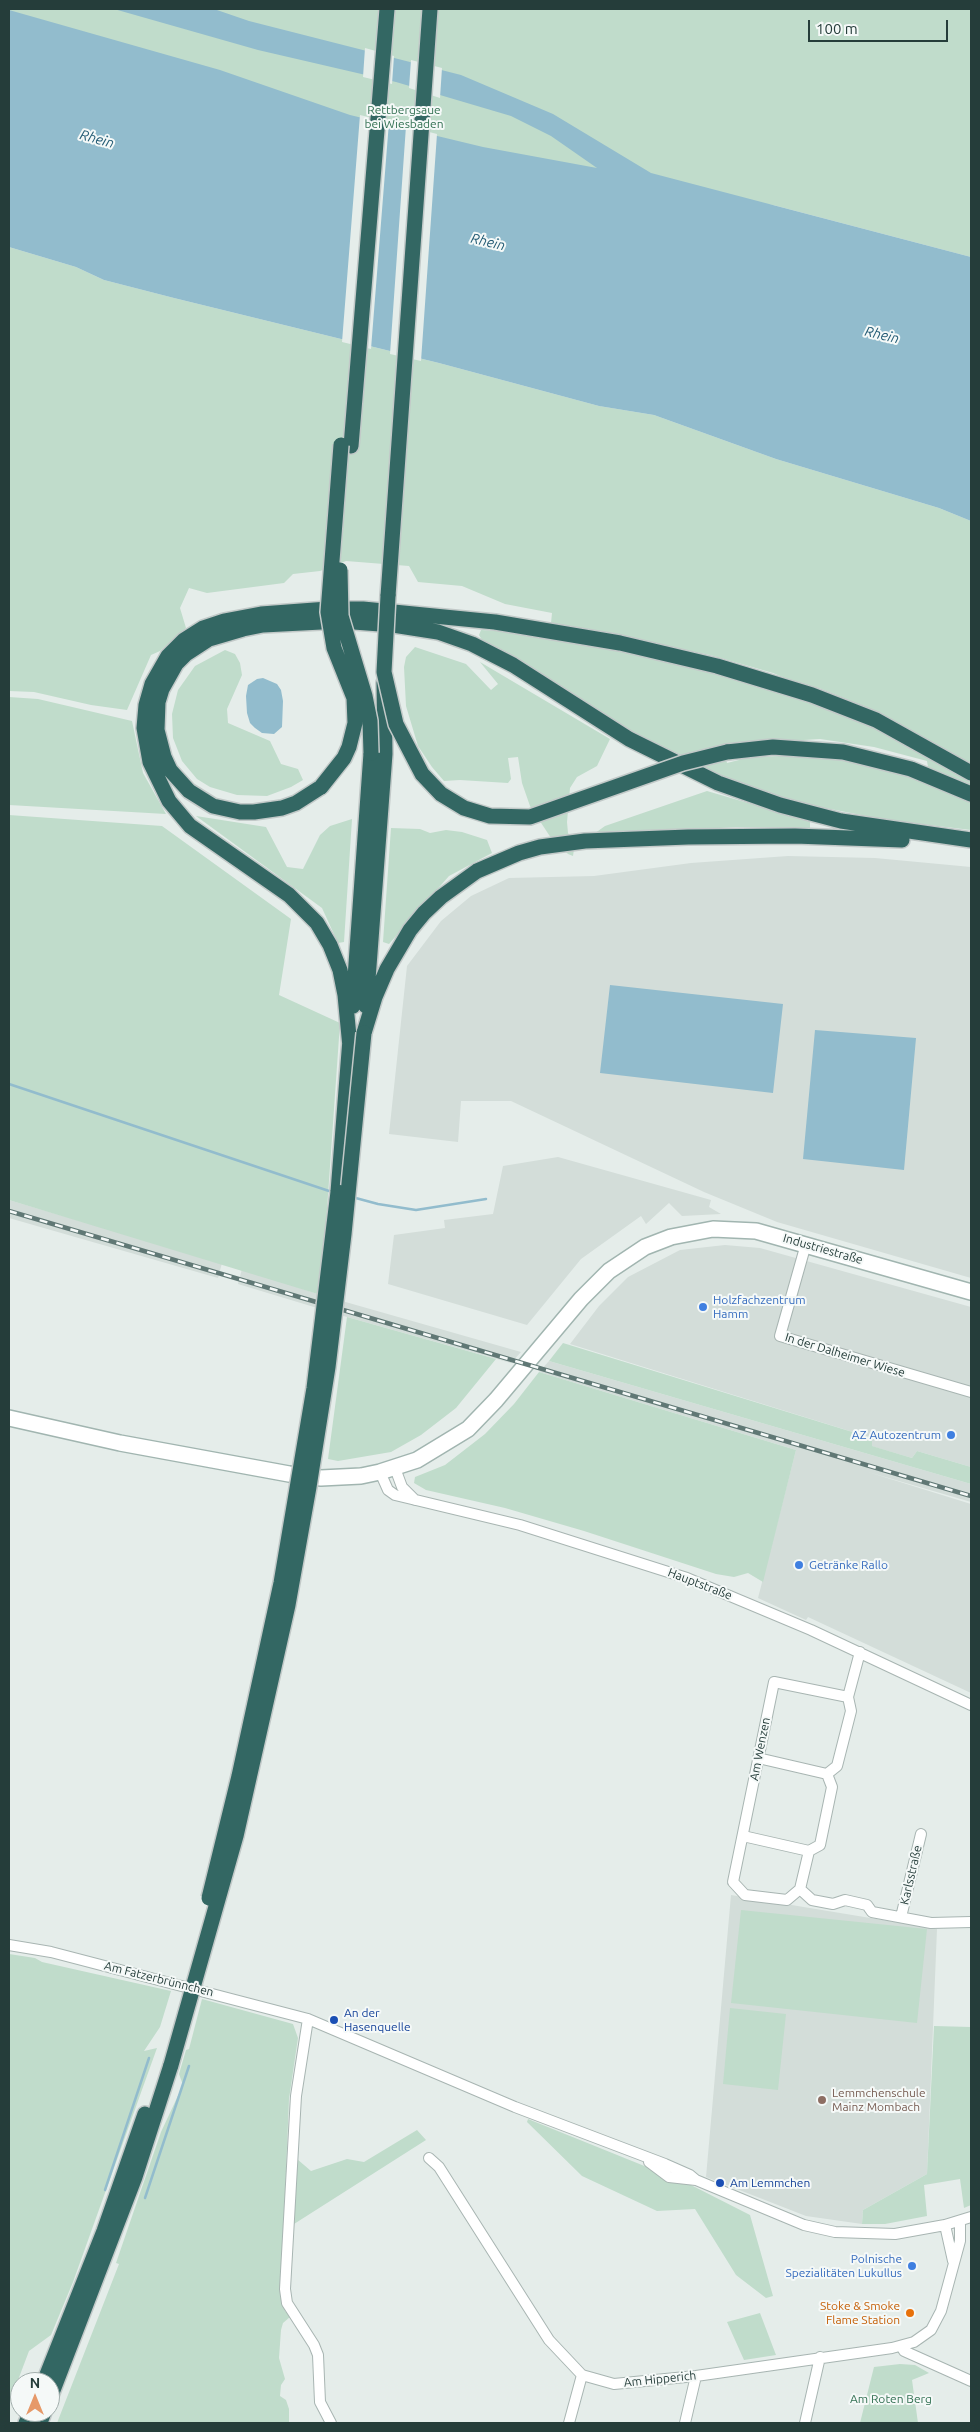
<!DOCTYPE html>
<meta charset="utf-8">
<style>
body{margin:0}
#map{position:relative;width:980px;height:2432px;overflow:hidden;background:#e5edea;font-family:Ubuntu,sans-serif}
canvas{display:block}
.frame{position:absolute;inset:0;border:10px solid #253d3a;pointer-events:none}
.north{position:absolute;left:10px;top:2372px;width:50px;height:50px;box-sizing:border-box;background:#f5f9f8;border:1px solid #a2aeac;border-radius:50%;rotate:0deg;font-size:14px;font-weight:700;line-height:20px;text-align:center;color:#253d3a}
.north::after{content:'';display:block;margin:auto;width:18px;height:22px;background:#e69969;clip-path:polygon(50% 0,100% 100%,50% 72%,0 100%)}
.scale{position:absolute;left:808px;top:20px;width:140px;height:22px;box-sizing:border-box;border:2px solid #253d3a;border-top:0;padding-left:6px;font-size:15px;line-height:18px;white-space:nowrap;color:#253d3a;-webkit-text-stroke:4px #f5f9f8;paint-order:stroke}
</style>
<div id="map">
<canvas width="980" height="2432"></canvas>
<div class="frame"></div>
<div class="north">N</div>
<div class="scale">100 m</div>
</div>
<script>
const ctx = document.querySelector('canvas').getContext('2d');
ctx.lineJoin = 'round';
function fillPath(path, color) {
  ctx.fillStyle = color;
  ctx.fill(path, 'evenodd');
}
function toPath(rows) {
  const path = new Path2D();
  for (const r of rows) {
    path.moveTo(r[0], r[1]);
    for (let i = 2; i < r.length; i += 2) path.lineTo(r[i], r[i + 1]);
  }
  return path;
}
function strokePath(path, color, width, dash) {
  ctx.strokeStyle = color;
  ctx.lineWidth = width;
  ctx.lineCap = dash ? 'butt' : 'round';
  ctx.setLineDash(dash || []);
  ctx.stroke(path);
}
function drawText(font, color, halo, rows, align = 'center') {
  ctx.font = font + ' Ubuntu,sans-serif';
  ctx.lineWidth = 4;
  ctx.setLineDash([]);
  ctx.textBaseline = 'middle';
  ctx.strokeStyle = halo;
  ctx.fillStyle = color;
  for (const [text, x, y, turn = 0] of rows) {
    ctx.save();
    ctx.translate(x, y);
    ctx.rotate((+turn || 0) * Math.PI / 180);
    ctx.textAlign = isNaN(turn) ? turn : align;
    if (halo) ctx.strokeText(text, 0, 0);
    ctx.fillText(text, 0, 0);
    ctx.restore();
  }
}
fillPath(toPath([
 [788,856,875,858,971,867,971,1278,777,1222,704,1192,511,1101,461,1101,458,1142,389,1134,407,966,441,921,471,896,509,878,594,876,691,863],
 [558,1157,711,1200,709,1207,721,1214,682,1216,669,1203,646,1224,641,1216,581,1259,527,1325,388,1284,394,1235,445,1228,444,1220,493,1214,503,1166],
 [9,1200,222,1263,218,1278,9,1218],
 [725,1245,760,1248,971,1307,971,1467,917,1451,912,1458,871,1446,872,1438,570,1344,599,1306,628,1277,680,1250],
 [242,1269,321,1295,521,1352,511,1363,347,1317,238,1284],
 [549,1361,971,1484,971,1502,868,1472,971,1504,971,1693,808,1617,806,1620,758,1598,796,1450,539,1372],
 [731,1895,937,1929,927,2174,863,2210,862,2224,806,2216,706,2177]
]), '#d3ddd9');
fillPath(toPath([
 [9,9,971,9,971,257,773,205,9,130],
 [9,247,76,267,104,280,174,298,439,363,599,406,654,415,776,459,939,508,971,521,971,770,911,730,866,707,819,688,804,686,773,673,710,655,551,623,552,613,505,604,462,586,418,582,409,566,346,561,320,571,293,574,284,583,207,593,189,588,180,608,186,628,160,651,151,655,127,710,91,705,34,692,9,691],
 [481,630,501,631,612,648,747,677,849,714,971,777,971,785,928,767,927,761,874,747,820,739,724,745,723,749,727,763,739,760,740,758,798,755,854,759,897,770,971,802,971,830,887,820,784,800,705,771,669,755,482,640,479,635],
 [415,647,466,664,491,690,498,684,480,662,610,739,597,766,577,777,570,788,567,822,568,833,575,843,573,856,568,854,551,838,530,806,522,783,518,757,508,758,511,779,508,783,460,780,444,781,432,767,418,746,406,706,404,667,406,657],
 [225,650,235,654,240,663,242,675,227,709,228,723,270,741,281,764,298,769,303,780,291,787,267,796,237,795,210,787,197,779,182,761,173,738,172,714,178,690,195,666],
 [9,697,38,699,132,721,143,773,166,814,9,805],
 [707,791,810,821,810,828,736,827,591,836,605,826],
 [9,815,162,826,291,919,279,995,340,1023,321,1295,9,1200],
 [196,816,266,827,287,867,303,869,320,835,330,826,352,819,344,942,338,943,322,908],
 [391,828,420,829,430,833,446,830,462,832,487,840,492,853,449,876,389,944,383,942],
 [347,1317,496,1359,456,1408,421,1435,391,1452,338,1461,328,1459],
 [563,1343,872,1438,872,1446,912,1458,917,1451,971,1467,971,1484,549,1361],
 [539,1372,796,1450,763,1582,748,1573,734,1577,716,1574,584,1531,505,1508,426,1490,414,1483,415,1477,445,1465,485,1434,514,1404],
 [741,1910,927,1929,917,2023,731,2003],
 [9,1954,35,1958,42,1962,171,1991,160,2027,144,2051,157,2048,73,2282,51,2335,29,2351,9,2404],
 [202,1999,293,2024,298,2038,289,2099,281,2291,285,2311,290,2317,283,2323,281,2330,279,2358,285,2379,281,2385,280,2396,286,2400,289,2409,289,2423,57,2423,119,2264,116,2263,161,2132,183,2085,179,2074,186,2050,189,2049],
 [730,2008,786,2014,778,2090,723,2084],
 [934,2026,971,2027,971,2205,964,2208,960,2179,924,2185,927,2216,885,2224,862,2224,863,2210,927,2174],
 [528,2119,689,2184,750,2215,773,2296,766,2298,736,2275,695,2209,657,2211,582,2176,527,2122],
 [417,2130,426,2140,294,2224,297,2159,311,2171,347,2159,364,2162],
 [760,2313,776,2355,744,2360,727,2322],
 [900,2364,915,2365,929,2373,912,2380,918,2423,860,2423,874,2367]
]), '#c0dccb');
fillPath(toPath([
 [114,9,214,9,249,21,461,75,553,114,651,173,971,257,971,521,939,508,776,459,654,415,599,406,439,363,174,298,104,280,76,267,9,247,9,10,220,70,350,115,483,147,597,168,551,136,511,116,396,82,258,50],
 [263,678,277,684,281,690,283,701,282,727,274,734,262,733,255,728,250,723,247,713,246,696,248,685,257,679],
 [610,985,783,1004,773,1093,600,1073],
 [815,1030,916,1038,904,1170,803,1159]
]), '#92bccd');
fillPath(toPath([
 [365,48,394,56,392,84,363,77],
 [411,60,442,68,440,98,409,88],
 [360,115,389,122,371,349,342,342],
 [406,126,437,134,421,361,390,354]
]), '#e5edea');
strokePath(toPath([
 [9,1084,332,1192],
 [352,1197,378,1204,416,1210,486,1199],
 [105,2190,149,2058],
 [145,2198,189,2066]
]), '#92bccd', 2.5);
const minor = toPath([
 [806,1244,780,1336,971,1392],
 [395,1468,402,1487,415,1500],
 [380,1472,388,1490,395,1495,520,1525,687,1578,811,1630,971,1705],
 [848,1697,774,1682,733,1882,745,1895,787,1900,800,1889,812,1900,833,1904,845,1900,867,1905,872,1912,931,1923,971,1922],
 [758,1758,827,1774],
 [743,1836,809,1851],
 [800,1889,809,1851,820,1845,832,1787,827,1774,837,1766,851,1711,848,1697,860,1652],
 [901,1917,921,1834],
 [9,1945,51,1952,308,2019,515,2107,665,2164,690,2175,696,2180,804,2225,835,2232,895,2234,945,2225,971,2217],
 [308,2019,296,2096,285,2289,287,2303,314,2345,318,2355,320,2402,331,2423],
 [429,2158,439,2167,549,2340,582,2375,614,2384,696,2376,892,2348,914,2342,931,2330,941,2311,960,2241,960,2221],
 [649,2162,669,2177,696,2180],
 [945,2225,953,2261],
 [901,2346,904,2351,971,2381],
 [569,2423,582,2375],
 [685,2423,696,2376],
 [805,2423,820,2357]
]);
const secondary = toPath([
 [9,1418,120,1443,289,1474,321,1478,361,1476,380,1472,417,1460,468,1429,496,1400,581,1299,609,1271,645,1247,671,1237,713,1229,756,1231,971,1292]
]);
const motorway = toPath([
 [351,446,387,9],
 [388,596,430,9],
 [727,752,773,747,843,752,911,769,971,794],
 [321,787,296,803,282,808,254,812,240,812,213,806,189,791,170,770,164,757,157,730,158,702,162,689,176,664,186,654,209,639,243,629,263,625,341,621,393,625,438,632,472,644,513,665,629,739,718,783,780,805,841,821,971,840],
 [353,1006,371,753],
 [366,1006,385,754,384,683],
 [364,1033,375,997,387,969,410,930,424,913,441,897,477,871,519,853,540,847,585,841,688,837,795,836,902,840],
 [350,1047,345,995,340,970,330,945,317,923,289,895,190,826,169,801,150,762,144,728,146,705,152,684,168,656,184,640,203,628,224,621,261,614,328,609,363,609,495,622,620,643,717,666,812,695,876,720,971,773],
 [338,1192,350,1039],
 [44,2382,104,2231,145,2114],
 [50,2398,135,2177,171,2065],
 [26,2423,31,2412],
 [40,2423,44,2412]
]);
strokePath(minor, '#a8b5b2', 12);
strokePath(secondary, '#a1b5b0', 18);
strokePath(motorway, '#c2c9c8', 18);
strokePath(minor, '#fff', 10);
strokePath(secondary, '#fff', 15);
strokePath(motorway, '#336763', 15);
const rail = toPath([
 [9,1211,971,1496]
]);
strokePath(rail, '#607875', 4.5);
strokePath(rail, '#f5f9f8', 2.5, [8]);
const motorwayBridge = toPath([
 [340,570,341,616,365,696,370,721,371,753],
 [388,596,384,672,396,724,422,774,441,794,464,808,490,816,530,817,683,763,727,752],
 [321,787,344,758,349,747,355,723,354,698,334,648,328,612,341,445],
 [209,1898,239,1776,281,1583,314,1388,338,1192],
 [171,2065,236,1836,288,1605,309,1487,328,1367,344,1234,364,1033]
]);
strokePath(motorwayBridge, '#c2c9c8', 18, []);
strokePath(motorwayBridge, '#336763', 15);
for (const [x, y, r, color] of [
 [703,1307,5,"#3f7fe0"],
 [951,1435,5,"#3f7fe0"],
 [799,1565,5,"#3f7fe0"],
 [334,2020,5,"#1a4fb4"],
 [822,2100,5,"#8d6e63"],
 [720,2183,5,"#1a4fb4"],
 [912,2266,5,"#3f7fe0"],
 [910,2313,5,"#e8710a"]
]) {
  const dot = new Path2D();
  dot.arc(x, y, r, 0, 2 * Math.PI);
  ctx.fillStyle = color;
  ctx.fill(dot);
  strokePath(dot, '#f5f9f8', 2);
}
drawText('12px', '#337153', '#f5f9f8', [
 ["Rettbergsaue",404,110],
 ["bei Wiesbaden",404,124],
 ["Am Roten Berg",891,2399]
]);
drawText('12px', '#253d3a', '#f5f9f8', [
 ["Industriestraße",823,1249,16],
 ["In der Dalheimer Wiese",845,1355,17],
 ["Hauptstraße",700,1584,21],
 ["Am Wenzen",760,1749,-79],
 ["Karlsstraße",911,1875,-77],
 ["Am Fatzerbrünnchen",159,1979,14],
 ["Am Hipperich",660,2379,-6]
]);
drawText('12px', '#366cbe', '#f5f9f8', [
 ["Holzfachzentrum",713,1300],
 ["Hamm",713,1314],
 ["AZ Autozentrum",941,1435,"right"],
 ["Getränke Rallo",809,1565],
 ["Polnische",902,2259,"right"],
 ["Spezialitäten Lukullus",902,2273,"right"]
], 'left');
drawText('12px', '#164399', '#f5f9f8', [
 ["An der",344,2013],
 ["Hasenquelle",344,2027],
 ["Am Lemmchen",730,2183]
], 'left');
drawText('12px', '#785e54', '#f5f9f8', [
 ["Lemmchenschule",832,2093],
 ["Mainz Mombach",832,2107]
], 'left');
drawText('12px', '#c56008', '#f5f9f8', [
 ["Stoke & Smoke",900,2306],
 ["Flame Station",900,2320]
], 'right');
drawText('italic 14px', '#245c75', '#f5f9f8', [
 ["Rhein",97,139,16],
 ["Rhein",488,242,13],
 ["Rhein",882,335,13]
]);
</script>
